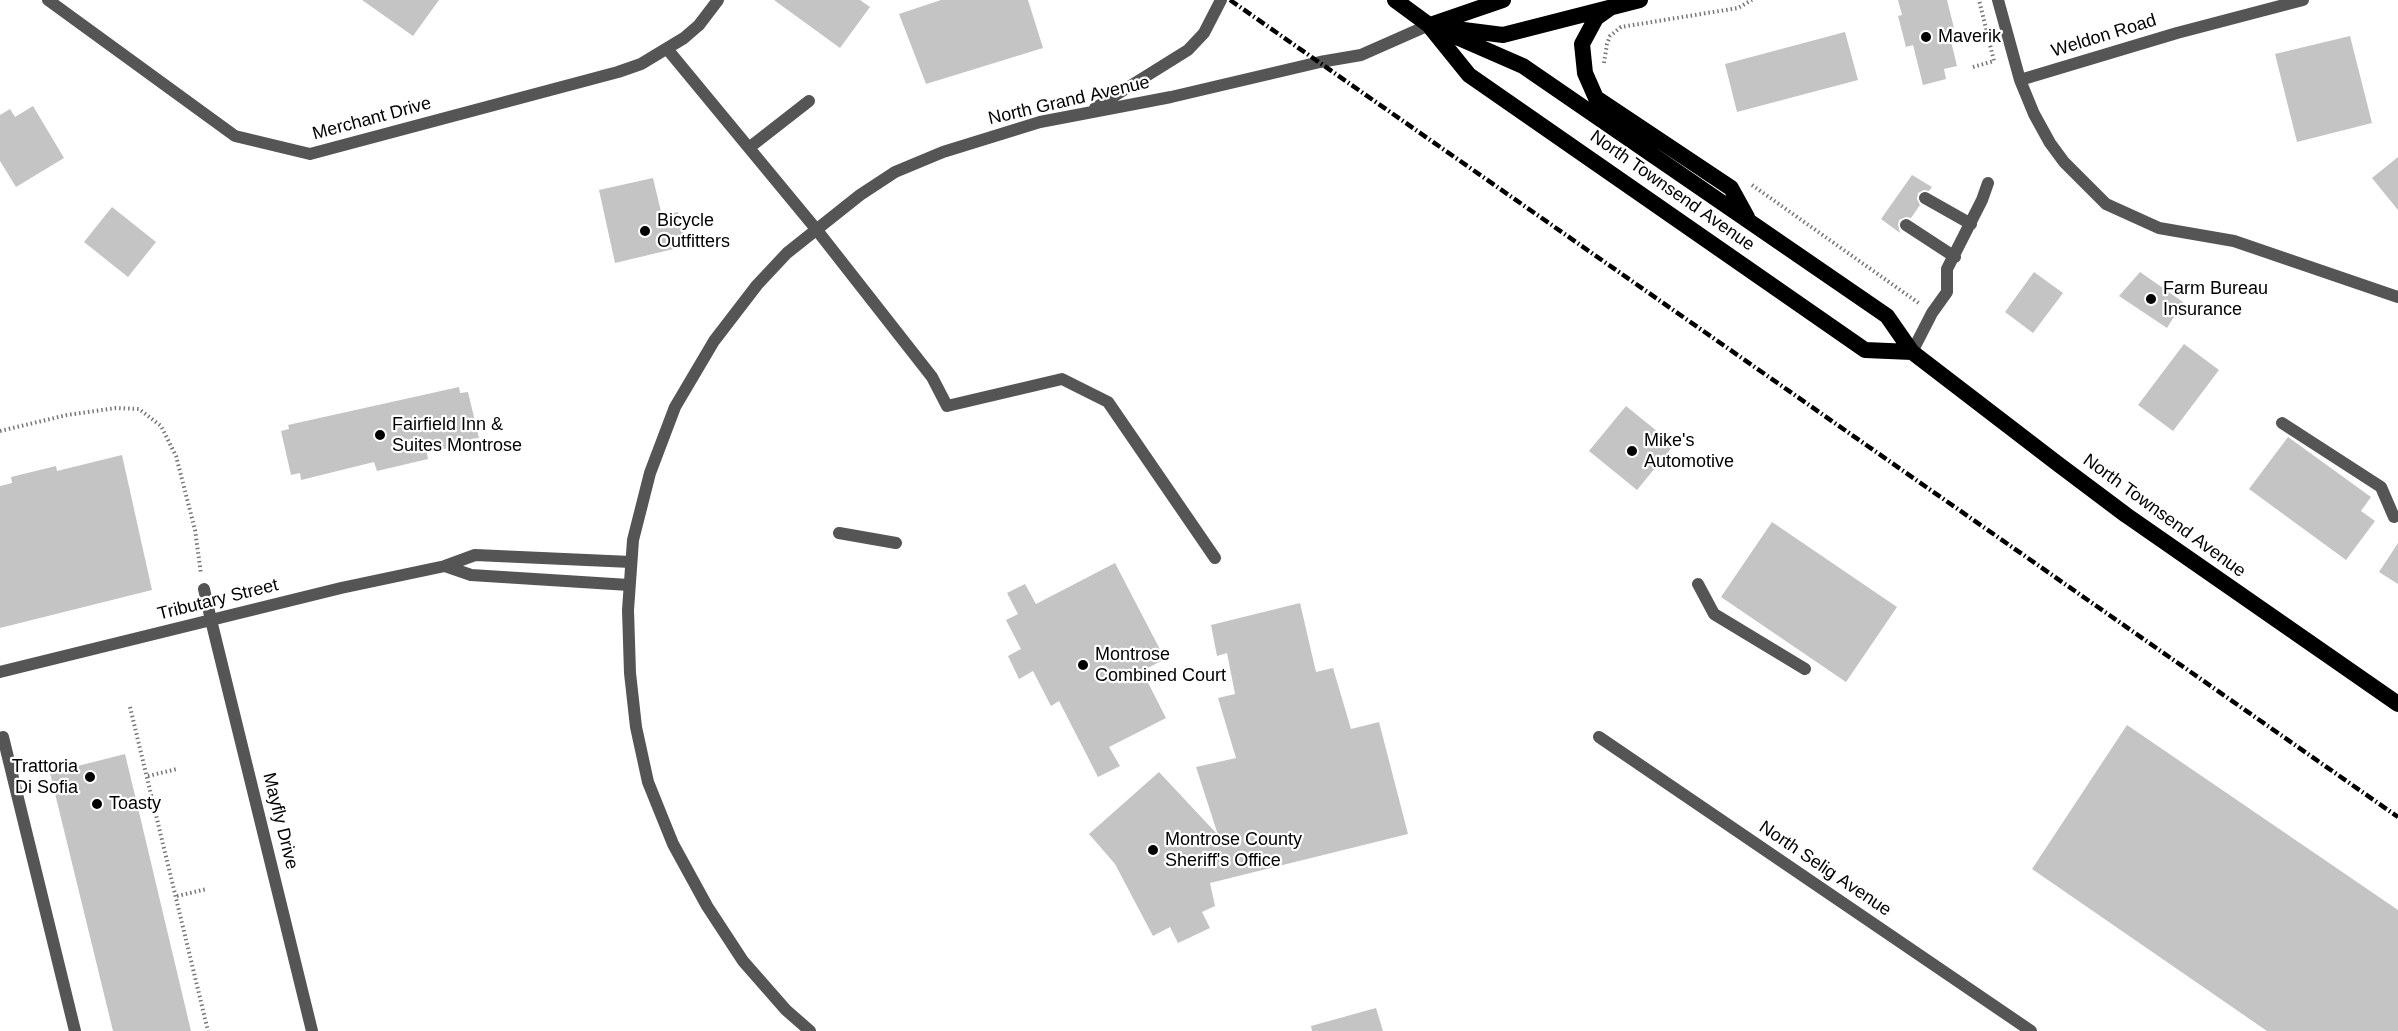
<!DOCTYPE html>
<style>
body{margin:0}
canvas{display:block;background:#fff}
</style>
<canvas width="2398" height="1031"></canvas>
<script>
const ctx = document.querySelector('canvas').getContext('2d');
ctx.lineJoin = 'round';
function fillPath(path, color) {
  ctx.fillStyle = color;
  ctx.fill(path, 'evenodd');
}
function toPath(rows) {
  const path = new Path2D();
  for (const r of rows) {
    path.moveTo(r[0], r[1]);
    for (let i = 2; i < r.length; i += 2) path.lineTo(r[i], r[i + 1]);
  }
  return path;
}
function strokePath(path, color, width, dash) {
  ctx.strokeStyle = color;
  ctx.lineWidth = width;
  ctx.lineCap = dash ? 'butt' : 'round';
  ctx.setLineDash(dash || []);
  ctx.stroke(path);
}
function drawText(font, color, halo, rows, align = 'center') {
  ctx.font = font + ' Arial,sans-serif';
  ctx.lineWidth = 4.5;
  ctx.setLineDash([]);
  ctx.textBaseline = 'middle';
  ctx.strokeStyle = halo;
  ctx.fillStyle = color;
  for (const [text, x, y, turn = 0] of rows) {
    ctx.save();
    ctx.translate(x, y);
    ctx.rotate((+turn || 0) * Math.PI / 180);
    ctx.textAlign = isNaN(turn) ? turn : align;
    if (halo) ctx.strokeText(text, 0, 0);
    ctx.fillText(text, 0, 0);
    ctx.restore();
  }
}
fillPath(toPath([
 [362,0,439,0,413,36],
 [774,0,860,0,870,7,840,48],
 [941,0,1028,0,1043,48,926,84,899,14],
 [1898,0,1947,0,1954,28,1948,29,1957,66,1944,69,1946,79,1923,85,1913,45,1906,47,1898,16,1902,15],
 [1845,32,1858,80,1737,112,1725,64],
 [2350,36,2372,123,2297,142,2275,54],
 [33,106,64,158,16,187,0,161,0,115,10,109,15,117],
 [2398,157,2398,210,2372,178],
 [1912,175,1932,187,1929,191,1924,190,1918,193,1917,199,1920,205,1911,218,1906,217,1899,220,1898,225,1900,233,1881,219],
 [653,178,662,216,678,212,686,246,615,263,599,190],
 [112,207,156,242,128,277,84,242],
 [2034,272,2063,293,2033,333,2005,312],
 [2140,272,2183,302,2167,328,2119,296],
 [2184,344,2219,370,2173,431,2138,405],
 [459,387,460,393,468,392,479,438,471,439,471,443,427,453,428,459,377,471,374,462,301,480,300,473,291,475,281,431,289,429,288,425],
 [1626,406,1674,445,1637,490,1589,451],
 [2288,437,2371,497,2361,511,2375,521,2346,560,2249,489],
 [122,455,152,590,0,628,0,486,12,483,11,477,56,466,57,471],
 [1772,522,1897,607,1846,682,1721,597],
 [2398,543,2398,584,2379,572],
 [1115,563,1165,659,1142,671,1166,718,1109,747,1120,766,1098,777,1059,701,1051,706,1033,671,1019,679,1008,656,1021,649,1006,620,1018,614,1007,593,1025,584,1036,604],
 [1300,603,1316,672,1333,668,1351,729,1379,722,1408,834,1210,883,1215,906,1202,912,1210,928,1178,943,1170,927,1153,936,1115,864,1089,834,1159,772,1218,835,1196,767,1236,758,1218,698,1235,694,1227,653,1217,656,1211,625],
 [2127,725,2398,910,2398,1031,2267,1031,2032,869],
 [125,754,138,808,191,1031,113,1031,50,773],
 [1376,1008,1383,1031,1312,1031,1311,1026]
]), '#c4c4c4');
strokePath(toPath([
 [1604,63,1607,44,1610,36,1621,27,1738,8,1752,0],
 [1973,67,1994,61,1979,0],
 [1752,185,1920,304],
 [0,431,67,415,116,408,139,409,161,426,176,456,195,530,201,574],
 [130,707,208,1031],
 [148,776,177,769],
 [177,896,207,889]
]), '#777', 4, [1.5, 3]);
strokePath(toPath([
 [48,0,235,136,310,154,618,72,641,64,684,38,699,25,718,0],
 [668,50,816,229,932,377,947,406,1062,379,1108,402,1215,558],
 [750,147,809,101],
 [1925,198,1971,224],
 [1906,225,1955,257],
 [1912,352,1932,313,1947,292,1947,269,1982,200,1988,183],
 [2282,423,2381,487,2394,517],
 [839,533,896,543],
 [1698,584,1714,614,1805,669],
 [204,589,211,620],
 [3,737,75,1031]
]), '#555', 12);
strokePath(toPath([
 [1998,0,2020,80,2034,114,2050,143,2064,162,2106,204,2159,228,2234,241,2398,297],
 [2020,80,2177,33,2303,0],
 [445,566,471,575,629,585],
 [211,620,312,1031],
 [0,672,341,588,445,566,475,555,631,562],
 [1599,737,2031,1031]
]), '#555', 12);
strokePath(toPath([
 [1095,108,1188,50,1204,33,1221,0],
 [810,1031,786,1010,743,961,707,906,673,844,648,782,636,727,630,673,628,610,633,540,650,473,675,407,714,341,757,285,787,253,860,195,895,172,943,152,1040,122,1171,97,1320,62,1361,55,1429,25]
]), '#555', 12);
strokePath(toPath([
 [1395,0,1429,25,1523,66,1887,316,1912,352,2058,464,2126,515,2398,704],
 [1610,8,1596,18,1582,44,1585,73,1596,98,1731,188,1747,217],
 [1433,24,1503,0],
 [1431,28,1469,75,1865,350,1912,352],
 [1448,28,1503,35,1640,0]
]), '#000', 16);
strokePath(toPath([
 [1230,0,2398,817]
]), '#000', 4.5, [9, 3, 1.5, 3]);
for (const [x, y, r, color] of [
 [1926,37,6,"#000"],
 [645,231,6,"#000"],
 [2151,299,6,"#000"],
 [380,435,6,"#000"],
 [1632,451,6,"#000"],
 [1083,665,6,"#000"],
 [90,777,6,"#000"],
 [97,804,6,"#000"],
 [1153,850,6,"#000"]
]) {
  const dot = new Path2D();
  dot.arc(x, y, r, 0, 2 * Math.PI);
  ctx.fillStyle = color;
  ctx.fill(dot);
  strokePath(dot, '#fff', 2);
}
drawText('18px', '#000', '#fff', [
 ["Weldon Road",2104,36,-17],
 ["North Grand Avenue",1069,101,-13],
 ["Merchant Drive",372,119,-15],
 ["North Townsend Avenue",1672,191,35],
 ["North Townsend Avenue",2164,516,36],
 ["Tributary Street",218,600,-14],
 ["Mayfly Drive",280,821,76],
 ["North Selig Avenue",1825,869,34]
]);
drawText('18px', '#000', '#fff', [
 ["Maverik",1938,37],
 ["Bicycle",657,221],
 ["Outfitters",657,242],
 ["Farm Bureau",2163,289],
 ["Insurance",2163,310],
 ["Fairfield Inn &",392,425],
 ["Suites Montrose",392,446],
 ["Mike's",1644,441],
 ["Automotive",1644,462],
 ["Montrose",1095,655],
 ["Combined Court",1095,676],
 ["Trattoria",78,767,"right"],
 ["Di Sofia",78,788,"right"],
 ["Toasty",109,804],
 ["Montrose County",1165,840],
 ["Sheriff's Office",1165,861]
], 'left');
</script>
